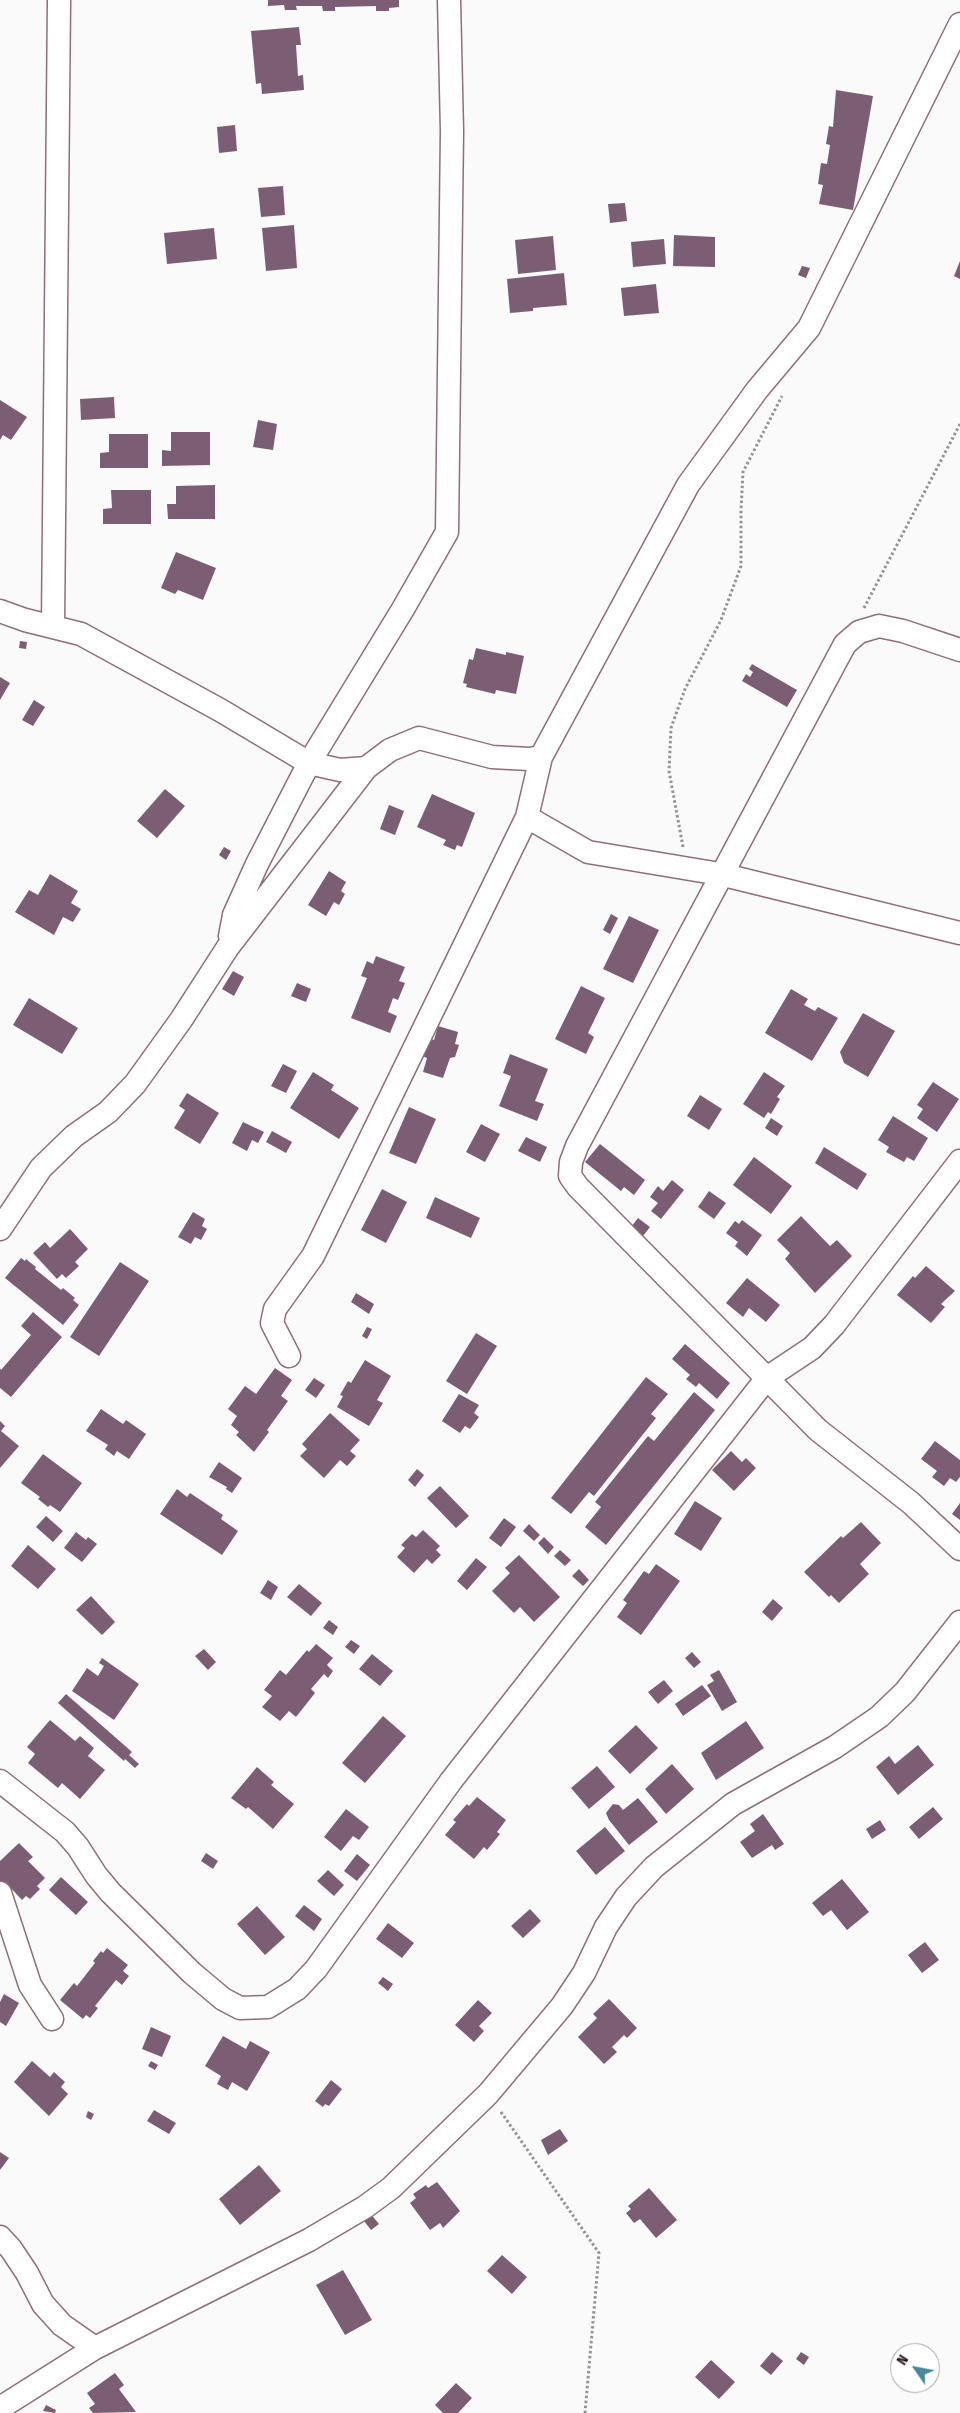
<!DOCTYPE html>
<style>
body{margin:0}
#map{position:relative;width:960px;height:2413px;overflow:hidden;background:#fafafa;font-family:"Fira Sans Condensed",sans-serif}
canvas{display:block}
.north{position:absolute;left:890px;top:2343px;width:50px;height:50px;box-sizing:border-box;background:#fff;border:1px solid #a6a1a2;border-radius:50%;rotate:303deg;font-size:14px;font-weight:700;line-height:20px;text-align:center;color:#201417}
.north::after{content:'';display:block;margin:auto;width:18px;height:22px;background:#468999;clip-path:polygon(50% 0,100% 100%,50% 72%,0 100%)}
</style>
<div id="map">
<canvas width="960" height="2413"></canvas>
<div class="north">N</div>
</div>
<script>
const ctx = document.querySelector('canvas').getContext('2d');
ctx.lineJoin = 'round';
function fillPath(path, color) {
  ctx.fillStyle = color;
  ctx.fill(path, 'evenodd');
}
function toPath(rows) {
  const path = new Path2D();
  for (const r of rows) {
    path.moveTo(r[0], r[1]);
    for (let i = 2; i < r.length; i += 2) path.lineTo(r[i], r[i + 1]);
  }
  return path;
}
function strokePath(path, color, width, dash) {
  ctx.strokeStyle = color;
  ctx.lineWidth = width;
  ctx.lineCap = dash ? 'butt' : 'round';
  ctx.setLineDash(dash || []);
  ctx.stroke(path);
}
fillPath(toPath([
 [268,0,399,0,399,7,389,8,389,11,376,11,376,6,335,7,335,11,323,11,322,6,296,6,297,10,285,10,284,5,268,6],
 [299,27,301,45,296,45,298,76,303,75,304,90,262,94,261,83,256,84,251,31],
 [836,90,873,96,853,210,819,204,823,185,818,184,821,163,827,164,830,145,826,144,829,126,833,127],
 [235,125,237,151,219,153,217,127],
 [283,186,285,215,261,217,258,188],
 [625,203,627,221,610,223,608,204],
 [294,225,297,268,266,271,262,228],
 [214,228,217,259,167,264,164,233],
 [674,235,715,237,715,267,673,266],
 [553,236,556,270,518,274,515,240],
 [664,239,666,264,633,267,631,242],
 [960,261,960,279,954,276],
 [802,266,810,268,806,278,798,275],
 [564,273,567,305,533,308,533,311,510,313,507,279],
 [656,284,659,313,624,316,621,288],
 [114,397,115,418,81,420,80,399],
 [0,400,27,417,11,440,3,435,0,440],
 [258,420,277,424,273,450,253,447],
 [171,432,210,432,210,465,162,466,162,450,171,451],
 [109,434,148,434,148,468,100,468,100,453,109,452],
 [215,485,215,519,168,519,167,504,176,504,176,486],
 [111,490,151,490,151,524,103,524,103,509,112,508],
 [176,552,216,568,203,600,178,590,175,594,161,588],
 [20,641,27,642,26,649,19,648],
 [476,648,506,655,506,652,524,656,516,694,496,690,495,694,466,687,467,684,463,683,469,659,473,660],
 [752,664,797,690,787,707,742,681,746,674,750,677,753,672,749,669],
 [0,677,10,683,0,700],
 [34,700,45,707,33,726,22,720],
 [165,789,185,806,157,838,137,821],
 [432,794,475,813,462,847,457,845,455,850,443,845,446,840,417,827],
 [389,805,404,811,395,835,380,829],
 [224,847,231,851,226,860,219,855],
 [329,871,346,882,341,891,345,894,339,905,334,902,326,916,308,905],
 [50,874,78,891,71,903,81,909,73,922,63,917,54,935,15,912,29,890,38,895],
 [611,914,618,918,610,934,603,930],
 [629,916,659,930,633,983,603,969],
 [376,956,405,967,399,981,405,983,398,1000,393,998,388,1012,397,1016,390,1033,351,1018,367,978,361,976,367,961,373,964],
 [233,971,244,977,234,996,222,989],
 [297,983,311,989,306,1002,291,996],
 [581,986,605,998,588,1033,594,1037,586,1054,555,1039],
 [791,989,808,999,804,1005,815,1011,818,1007,838,1018,812,1061,765,1033],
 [29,998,78,1028,62,1054,13,1025],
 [863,1013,895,1031,868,1077,844,1063,840,1052],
 [438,1026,458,1032,455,1044,459,1045,455,1057,450,1058,443,1078,423,1072,427,1058,422,1056,428,1038,434,1040],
 [510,1054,548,1069,535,1101,544,1104,537,1121,499,1106,511,1076,503,1073],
 [283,1064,297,1071,286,1093,271,1086],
 [313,1072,334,1085,331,1090,359,1108,339,1139,290,1108],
 [764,1072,785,1086,777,1097,780,1099,771,1114,768,1112,764,1118,743,1104],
 [933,1082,959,1099,937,1132,917,1118,923,1109,917,1105],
 [187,1093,219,1113,200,1144,174,1128,185,1110,179,1106],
 [700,1095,722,1109,709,1130,687,1116],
 [409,1107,436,1119,416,1164,389,1153],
 [893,1116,928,1138,914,1161,907,1157,904,1162,886,1152,889,1147,878,1140],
 [771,1118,783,1126,777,1136,765,1128],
 [243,1122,264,1132,258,1143,252,1140,247,1151,232,1143],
 [481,1124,500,1134,485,1162,466,1152],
 [272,1131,292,1142,286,1153,266,1142],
 [526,1137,547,1147,540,1162,518,1151],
 [600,1144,645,1180,634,1195,624,1187,621,1191,585,1162],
 [824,1147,867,1174,857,1190,815,1163],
 [754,1157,792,1186,771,1214,733,1185],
 [672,1180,684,1190,661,1219,651,1211,658,1203,650,1197,658,1186,663,1191],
 [382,1189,407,1202,386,1243,361,1230],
 [709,1191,726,1203,714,1219,698,1207],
 [435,1197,480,1218,471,1238,426,1218],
 [193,1212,205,1219,202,1226,207,1229,201,1240,195,1237,191,1244,178,1237],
 [801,1216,830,1246,837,1240,852,1256,815,1293,785,1259,790,1253,777,1240],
 [638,1218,650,1227,640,1240,628,1231],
 [742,1220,762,1235,747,1256,735,1246,738,1242,726,1233,735,1221,739,1224],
 [70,1229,88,1249,75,1262,79,1266,66,1278,62,1274,57,1279,33,1253,45,1242,50,1248],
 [21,1258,25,1261,26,1259,36,1267,35,1269,61,1290,63,1288,75,1298,73,1300,79,1305,63,1325,5,1278],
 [120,1262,149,1281,99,1356,70,1337],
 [926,1266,955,1291,941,1304,945,1307,931,1323,897,1295,913,1276,915,1278],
 [747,1278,780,1305,766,1322,749,1308,743,1317,726,1303],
 [356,1293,374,1304,369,1314,351,1302],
 [33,1312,62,1337,11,1397,0,1388,0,1368,1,1370,31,1335,21,1326],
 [367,1327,372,1329,367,1339,362,1336],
 [476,1333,497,1346,467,1394,446,1381],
 [685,1344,730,1383,717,1399,699,1383,696,1387,686,1379,690,1375,672,1359],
 [365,1360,391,1376,377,1400,383,1403,369,1426,337,1407,343,1396,340,1395,348,1381,351,1383],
 [275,1368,292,1380,281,1396,288,1401,267,1430,269,1432,254,1452,236,1435,239,1432,231,1425,237,1416,228,1409,245,1386,256,1394],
 [646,1377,668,1394,651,1414,656,1418,594,1496,589,1492,571,1514,551,1498],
 [314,1378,325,1385,316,1398,305,1390],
 [694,1392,715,1410,606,1545,585,1527,601,1507,595,1502,648,1436,654,1441],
 [459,1394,479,1405,474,1413,479,1417,470,1429,465,1426,460,1433,442,1421],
 [101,1409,123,1424,126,1420,146,1434,129,1459,117,1451,114,1456,105,1449,108,1445,86,1431],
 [330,1413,360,1440,350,1451,356,1456,347,1466,340,1460,324,1478,300,1456,307,1449,302,1444],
 [0,1421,5,1426,1,1431,19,1446,0,1468],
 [935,1441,960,1460,960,1477,956,1482,950,1478,944,1486,932,1477,937,1471,921,1459],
 [731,1451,742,1462,746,1458,756,1468,734,1491,712,1470],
 [43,1454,82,1483,60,1512,50,1505,48,1507,38,1499,40,1497,21,1483],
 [219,1462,242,1478,232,1493,226,1489,227,1487,209,1477],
 [417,1469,424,1475,415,1487,408,1480],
 [440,1486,469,1516,456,1528,427,1498],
 [177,1489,187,1497,190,1493,223,1515,221,1519,238,1531,222,1555,160,1514],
 [695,1501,722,1518,701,1551,674,1534],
 [960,1503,960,1520,952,1514],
 [46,1516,63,1531,53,1542,36,1527],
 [504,1518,516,1527,501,1547,489,1538],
 [861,1522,881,1543,860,1564,869,1574,839,1603,831,1595,829,1597,804,1572,841,1536,843,1538],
 [529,1524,540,1535,534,1541,523,1531],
 [423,1530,440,1546,436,1550,441,1555,432,1564,427,1559,414,1573,397,1557,405,1548,401,1545,412,1534,416,1537],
 [76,1532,86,1540,88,1537,97,1544,82,1562,64,1548],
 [544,1537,554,1547,548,1554,538,1543],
 [28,1545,56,1569,38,1589,11,1566],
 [560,1550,571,1560,565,1566,554,1556],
 [519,1555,560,1597,534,1622,520,1607,514,1613,492,1591,510,1573,505,1568],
 [476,1558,487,1567,467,1590,457,1581],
 [656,1564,680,1581,641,1635,617,1617,627,1603,623,1600,644,1571,649,1574],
 [579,1569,589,1580,583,1586,572,1576],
 [268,1580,278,1587,271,1600,260,1593],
 [299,1584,322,1603,311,1616,287,1597],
 [91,1596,115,1622,102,1635,76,1610],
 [773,1599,783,1608,772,1621,762,1612],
 [329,1620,338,1627,333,1635,323,1628],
 [351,1640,360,1646,354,1654,345,1647],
 [316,1644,333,1658,327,1665,333,1671,328,1678,324,1674,311,1689,315,1693,296,1717,289,1711,280,1721,262,1707,272,1696,264,1690,280,1670,286,1675,307,1650,309,1652],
 [204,1649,216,1662,208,1670,195,1656],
 [692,1652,701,1662,694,1668,685,1658],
 [372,1654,393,1671,380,1686,359,1669],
 [102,1658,139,1684,114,1720,72,1691,87,1668,98,1676,104,1666,99,1663],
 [719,1670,737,1702,722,1711,707,1685,714,1681,710,1675],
 [664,1680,673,1691,658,1704,648,1692],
 [702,1685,711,1696,683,1716,675,1704],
 [66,1694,132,1752,129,1755,139,1764,135,1768,125,1759,124,1761,58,1703],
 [383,1716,406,1736,365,1783,342,1763],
 [50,1720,75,1741,80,1736,94,1748,88,1756,105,1770,80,1799,62,1783,58,1788,28,1763,35,1754,27,1747],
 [746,1721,764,1748,716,1780,701,1753],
 [636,1725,658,1748,630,1774,608,1751],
 [918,1745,934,1765,898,1795,876,1767,889,1756,895,1764],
 [672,1764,694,1789,666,1814,645,1789],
 [597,1766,615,1787,589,1809,571,1788],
 [257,1767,274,1782,271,1785,294,1804,273,1829,248,1807,246,1809,231,1798],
 [477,1797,506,1820,497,1832,500,1834,487,1850,484,1847,474,1859,445,1835,456,1822,453,1820,467,1804,469,1806],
 [638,1798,658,1822,629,1845,609,1820,606,1813,613,1804,619,1805,623,1810],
 [933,1807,943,1819,919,1839,909,1827],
 [346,1809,369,1827,359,1840,353,1836,341,1851,324,1837],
 [763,1814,784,1844,775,1850,772,1845,752,1858,740,1842,755,1831,750,1824],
 [880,1820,886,1830,872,1839,866,1829],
 [605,1827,625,1851,596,1875,576,1851],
 [19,1843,33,1857,28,1861,45,1878,37,1886,40,1889,30,1899,26,1896,22,1900,8,1885,5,1889,0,1883,0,1861],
 [206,1853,218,1861,213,1869,201,1861],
 [357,1854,370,1865,357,1881,344,1871],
 [328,1870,344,1885,334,1896,317,1881],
 [61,1877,88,1902,76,1915,49,1890],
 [842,1879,869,1912,847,1930,831,1910,823,1916,812,1903],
 [304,1905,322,1919,314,1931,295,1916],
 [257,1906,285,1937,265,1955,237,1924],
 [530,1909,541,1921,523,1938,511,1926],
 [388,1923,414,1943,402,1958,376,1939],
 [925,1942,939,1960,922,1973,908,1955],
 [107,1948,128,1965,123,1971,129,1976,122,1985,116,1980,95,2006,98,2008,90,2018,86,2015,83,2019,60,2000,74,1983,77,1986,95,1963,93,1961,101,1951,103,1953],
 [383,1977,393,1984,388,1991,378,1983],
 [4,1994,19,2003,6,2026,0,2022,0,2002],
 [609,1999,637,2028,627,2038,624,2035,612,2047,617,2052,604,2064,578,2037,597,2018,593,2014],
 [478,2000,492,2013,479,2026,484,2031,474,2042,455,2025],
 [151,2027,171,2036,162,2057,142,2049],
 [223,2036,246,2049,250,2041,270,2052,247,2091,232,2082,228,2090,217,2084,221,2076,205,2066],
 [32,2061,50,2077,54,2072,65,2082,61,2087,68,2094,49,2116,14,2082],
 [151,2061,158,2065,155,2070,148,2066],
 [331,2080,342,2089,329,2106,325,2104,323,2107,315,2101],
 [154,2110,176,2123,169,2134,147,2121],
 [88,2111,94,2114,91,2120,86,2117],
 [560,2129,568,2141,548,2155,541,2140],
 [0,2152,9,2158,0,2170],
 [259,2165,281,2191,240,2225,219,2199],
 [437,2182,460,2211,443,2228,440,2223,430,2230,410,2203,416,2198,413,2194,426,2185,428,2188],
 [649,2188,677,2220,656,2238,640,2219,634,2223,626,2213,631,2209,628,2206],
 [369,2212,379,2224,371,2230,361,2217],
 [502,2255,527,2277,512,2294,487,2271],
 [343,2270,372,2320,345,2335,316,2285],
 [772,2352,783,2361,771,2375,760,2366],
 [801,2352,809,2357,804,2365,796,2359],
 [711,2360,735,2382,719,2399,695,2377],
 [115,2373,124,2385,119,2389,136,2412,93,2413,89,2408,95,2404,87,2393],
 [456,2383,472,2398,458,2413,443,2413,435,2405],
 [46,2405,56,2410,55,2413,43,2411]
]), '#7b5e74');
const minor = toPath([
 [0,611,25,620,81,634,220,710,309,763,340,770,366,768],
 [53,625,59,0],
 [960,650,903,631,879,626,859,632,845,644,577,1146,571,1162,570,1176,578,1187,818,1430,911,1503,960,1549],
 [541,757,527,817,588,852,720,874,960,933],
 [230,936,234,915,257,864,309,763,403,609,447,532,452,131,449,0],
 [0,1229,41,1168,74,1136,108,1112,135,1084,181,1020,228,947,366,768,390,750,419,738,492,757,529,759,541,757,688,485,757,390,809,328,960,24],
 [289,1356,272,1323,275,1309,313,1256,527,817],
 [0,1781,65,1832,78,1847,96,1875,110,1892,192,1973,223,1999,240,2008,268,2007,297,1989,316,1969,451,1781,767,1378,812,1348,834,1325,960,1161],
 [0,1893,30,1985,52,2019],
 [0,2237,11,2249,27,2273,43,2304,62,2325,95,2348],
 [0,2408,95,2348,309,2240,365,2207,391,2188,488,2094,562,2006,584,1973,606,1927,626,1897,654,1867,733,1804,835,1747,879,1717,905,1692,960,1622]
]);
strokePath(minor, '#8f6f76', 25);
strokePath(toPath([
 [864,608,960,424],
 [683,847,669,771,671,728,685,689,721,620,741,566,741,510,743,472,782,396],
 [501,2112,599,2253,585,2413]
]), '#979193', 3, [2.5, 2.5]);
strokePath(minor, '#fff', 22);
</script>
